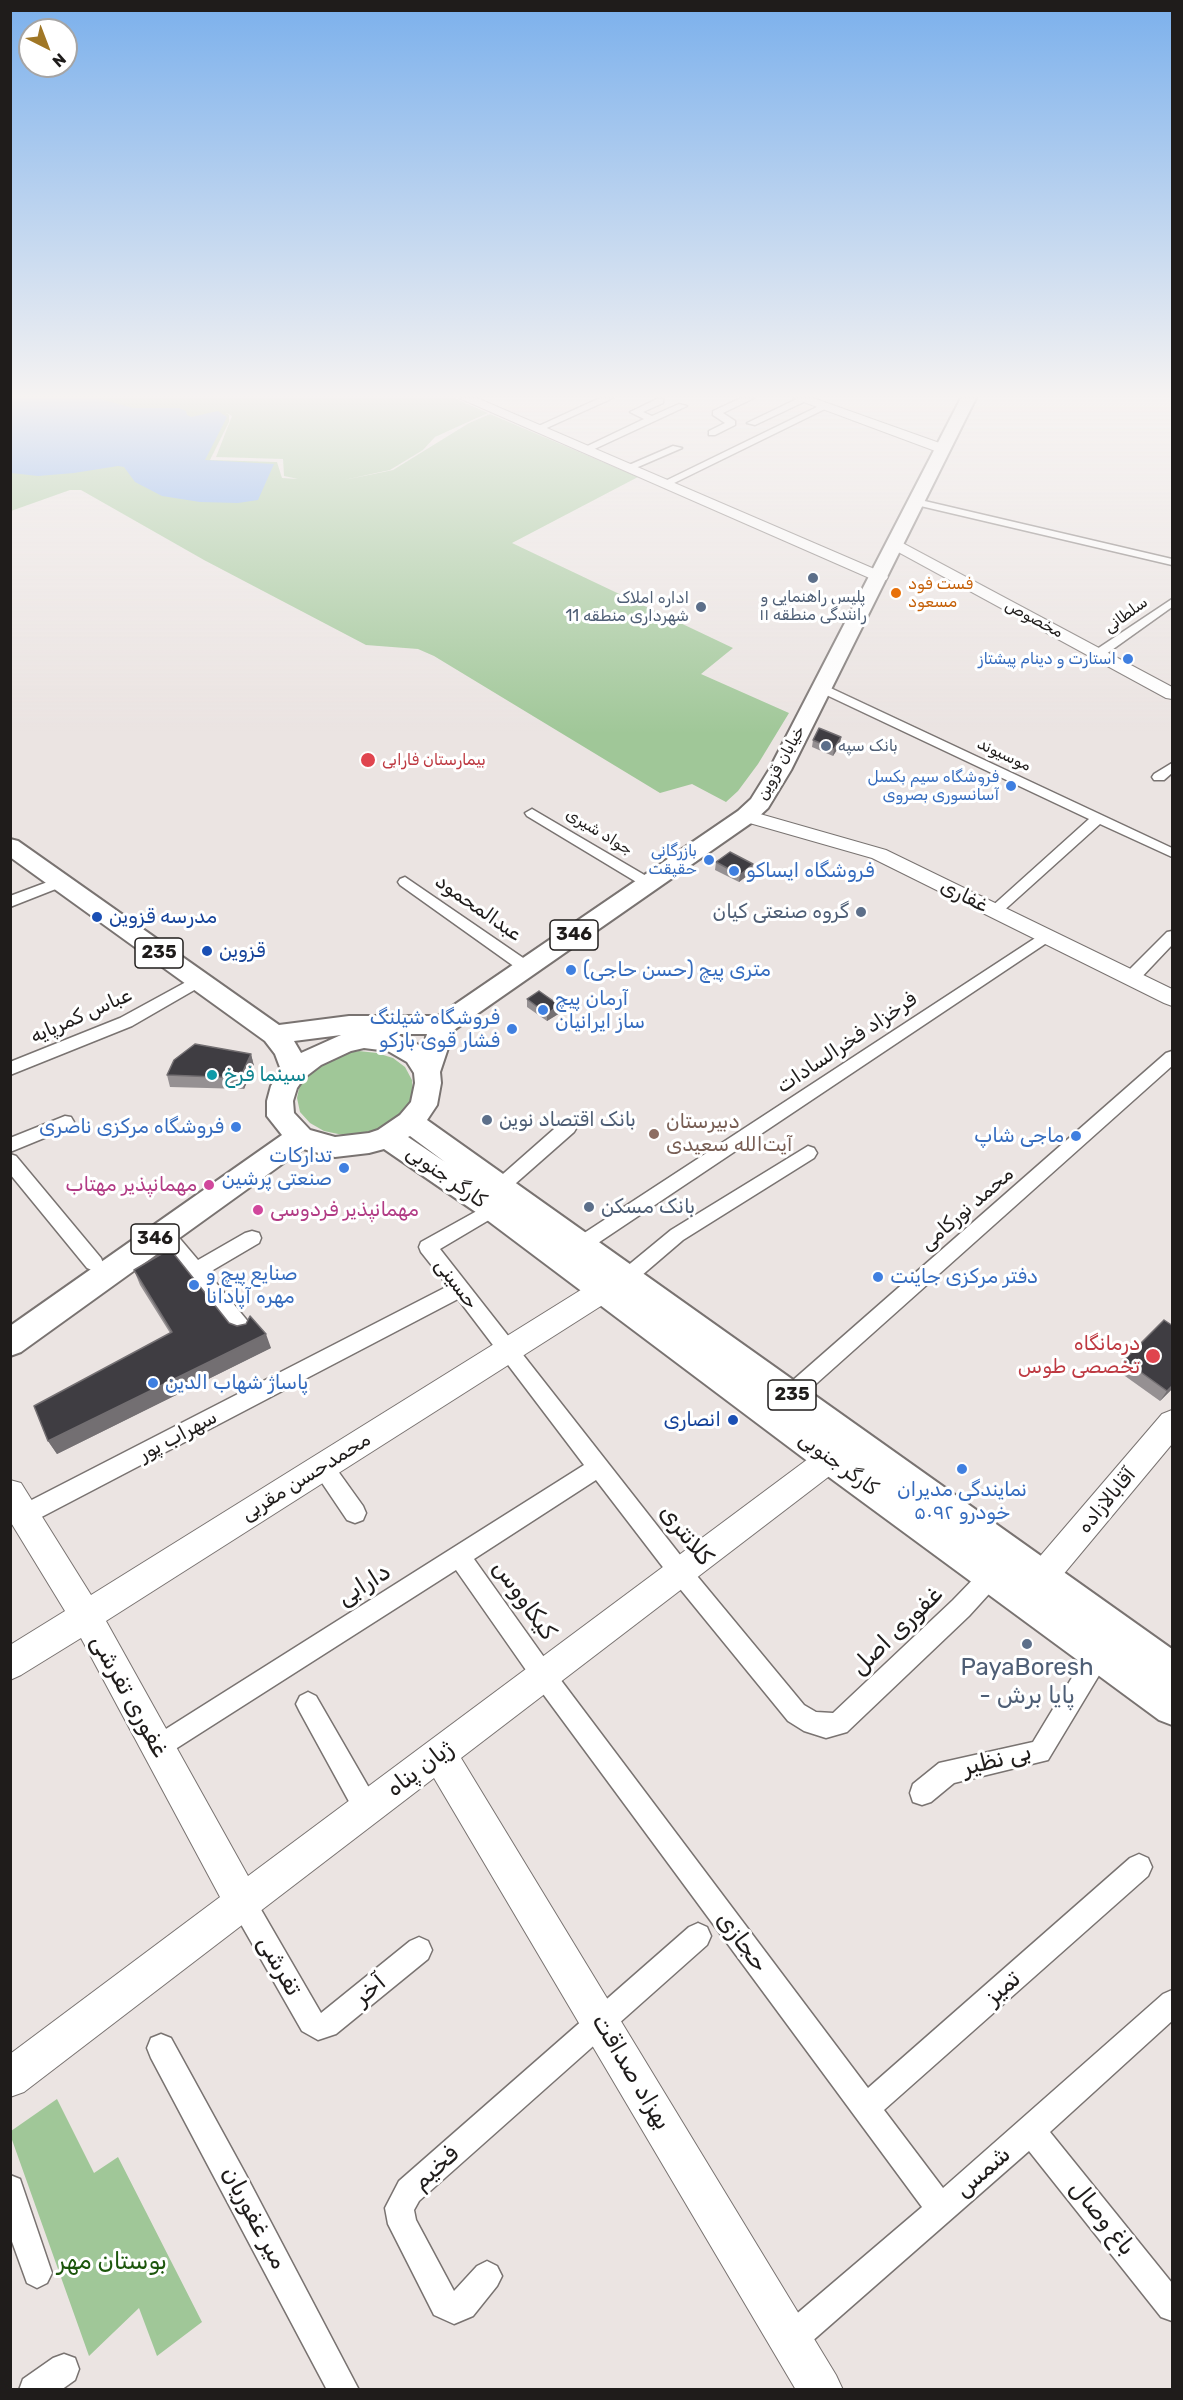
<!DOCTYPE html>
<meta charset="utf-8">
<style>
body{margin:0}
#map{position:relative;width:1183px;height:2400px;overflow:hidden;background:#ebe4e2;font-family:Rubik,sans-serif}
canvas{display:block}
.frame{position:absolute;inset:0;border:12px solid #1f1c1b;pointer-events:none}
.north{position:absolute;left:18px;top:18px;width:60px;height:60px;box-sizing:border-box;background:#fff;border:2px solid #a5a4a4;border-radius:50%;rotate:138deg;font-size:16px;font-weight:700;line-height:24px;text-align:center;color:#1f1c1b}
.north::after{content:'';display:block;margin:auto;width:21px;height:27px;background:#a07726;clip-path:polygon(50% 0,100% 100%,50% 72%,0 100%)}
</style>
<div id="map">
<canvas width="1183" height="2400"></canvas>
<div class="frame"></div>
<div class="north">N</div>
</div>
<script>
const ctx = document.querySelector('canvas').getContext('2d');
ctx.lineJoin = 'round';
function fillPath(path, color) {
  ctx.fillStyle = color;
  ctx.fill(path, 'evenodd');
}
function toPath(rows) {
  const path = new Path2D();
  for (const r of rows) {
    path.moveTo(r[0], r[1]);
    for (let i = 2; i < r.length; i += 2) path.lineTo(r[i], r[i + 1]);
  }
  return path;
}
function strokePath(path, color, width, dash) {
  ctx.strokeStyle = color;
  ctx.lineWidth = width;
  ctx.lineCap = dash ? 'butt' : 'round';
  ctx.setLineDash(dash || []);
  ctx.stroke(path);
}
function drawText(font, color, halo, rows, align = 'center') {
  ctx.font = font + ' Rubik,"Noto Naskh Arabic",sans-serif';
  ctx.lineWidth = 6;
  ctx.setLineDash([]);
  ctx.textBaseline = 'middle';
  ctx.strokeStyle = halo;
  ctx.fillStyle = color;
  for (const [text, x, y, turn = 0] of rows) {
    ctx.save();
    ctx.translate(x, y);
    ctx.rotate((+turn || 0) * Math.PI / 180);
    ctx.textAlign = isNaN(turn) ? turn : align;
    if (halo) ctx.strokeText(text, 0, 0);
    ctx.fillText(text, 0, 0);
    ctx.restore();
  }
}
fillPath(toPath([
 [11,398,454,398,488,413,435,437,423,450,390,470,344,480,393,470,469,423,490,414,638,477,512,543,733,648,701,674,789,713,758,764,738,791,726,802,692,784,660,793,434,656,418,649,366,645,204,560,81,490,70,490,11,511],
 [225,412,232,416,216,457,283,459,284,476,298,479,282,478,277,462,210,460,229,422,229,415],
 [359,1051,377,1053,393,1058,405,1067,412,1080,413,1093,408,1107,397,1119,381,1129,362,1134,343,1135,324,1131,310,1123,300,1112,297,1098,300,1084,309,1072,340,1054],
 [57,2099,94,2173,118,2157,202,2322,157,2356,139,2308,89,2356,11,2137,11,2131]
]), '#a0c798');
fillPath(toPath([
 [11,398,97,398,133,408,179,408,186,411,187,415,191,417,218,411,227,417,205,460,274,464,258,500,238,503,200,502,162,496,135,482,124,467,118,466,74,473,38,476,11,473]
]), '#78abf3');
const street = toPath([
 [600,398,613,398,540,431,532,429,600,398],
 [659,398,663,399,663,403,643,412,652,416,679,404,687,406,588,452,579,450,644,419,630,412,659,398],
 [741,398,754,398,723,413,735,421,735,425,715,435,709,435,709,431,725,423,713,415,713,411,741,398],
 [799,398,808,400,755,425,747,423,799,398],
 [821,405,829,407,668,486,659,484,821,405],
 [673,446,682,448,631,470,622,468,673,446],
 [916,499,1172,559,1172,565,912,504,911,502,916,499],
 [1172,599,1172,607,1102,657,1094,657,1094,651,1172,599],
 [822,684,1172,848,1172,857,1100,824,1000,914,990,914,988,911,990,908,1089,819,818,691,816,688,822,684],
 [1172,763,1172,773,1164,780,1154,780,1152,777,1154,774,1172,763],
 [532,809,653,880,655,883,648,888,643,886,527,816,525,813,532,809],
 [61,877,68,882,66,885,10,907,10,896,61,877],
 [405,877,532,964,535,968,532,972,522,972,400,885,398,882,400,879,405,877],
 [1046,931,1051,932,1054,936,1051,940,589,1249,582,1251,575,1249,573,1244,575,1239,1046,931],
 [1172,931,1172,945,1137,982,1125,982,1123,978,1125,974,1167,932,1172,931],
 [197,976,203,977,205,981,203,985,132,1026,10,1075,10,1062,120,1018,197,976],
 [1172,1051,1172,1066,798,1400,791,1403,784,1400,781,1394,784,1388,1166,1053,1172,1051],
 [65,1116,71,1117,74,1122,71,1127,10,1152,10,1138,65,1116],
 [568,1121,574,1122,577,1127,574,1132,507,1191,501,1193,495,1191,492,1186,495,1181,562,1122,568,1121],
 [808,1146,814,1148,817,1153,814,1158,683,1240,634,1282,627,1285,620,1282,618,1277,620,1272,671,1230,808,1146],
 [10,1154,16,1156,101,1258,103,1263,101,1268,94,1271,87,1268,10,1174,10,1154],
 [493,1202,499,1204,502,1209,499,1214,440,1249,688,1565,804,1705,816,1712,833,1713,953,1600,983,1569,991,1566,999,1569,1002,1576,999,1583,969,1616,847,1732,826,1738,804,1731,788,1721,672,1579,596,1480,474,1559,551,1667,868,2088,1130,1858,1139,1854,1148,1858,1152,1867,1148,1876,884,2110,943,2188,1163,1994,1172,1990,1172,2021,1050,2132,1172,2283,1172,2321,1161,2317,1029,2151,802,2350,791,2354,780,2350,776,2339,780,2328,922,2207,535,1683,456,1570,166,1755,158,1759,150,1755,146,1747,150,1739,584,1465,458,1299,32,1522,24,1525,16,1522,13,1515,16,1508,448,1286,421,1252,419,1247,421,1242,493,1202],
 [164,1225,170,1227,198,1260,245,1233,252,1231,259,1233,261,1238,259,1243,208,1273,250,1324,253,1330,250,1336,243,1338,236,1336,158,1237,155,1232,158,1227,164,1225],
 [323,1458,330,1460,363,1506,366,1513,363,1520,355,1523,347,1520,316,1474,313,1467,316,1460,323,1458],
 [1099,1643,1107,1646,1110,1654,1107,1662,1048,1760,954,1783,931,1802,922,1805,913,1802,910,1793,913,1784,939,1763,1033,1742,1091,1646,1099,1643],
 [308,1692,316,1696,376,1800,379,1809,376,1818,367,1821,358,1818,300,1712,296,1704,300,1696,308,1692],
 [243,1890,252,1894,321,2013,410,1941,419,1937,428,1941,432,1950,428,1959,336,2034,318,2040,302,2031,234,1912,230,1903,234,1894,243,1890],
 [698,1923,707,1927,711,1936,707,1945,419,2201,414,2210,416,2220,454,2291,477,2266,487,2261,497,2266,502,2276,497,2286,473,2316,454,2324,434,2315,388,2224,385,2208,399,2181,689,1927,698,1923],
 [161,2034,171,2038,245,2173,359,2390,327,2390,151,2058,147,2048,151,2038,161,2034],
 [10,2175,20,2179,52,2273,47,2283,37,2288,27,2283,10,2236,10,2175],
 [64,2354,75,2358,79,2369,75,2380,61,2390,19,2390,23,2379,53,2358,64,2354]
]);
const secondary = toPath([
 [459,398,477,398,886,574,888,577,886,580,874,580,459,398],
 [793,398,813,398,948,446,950,449,948,452,938,452,793,398],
 [895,539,1172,687,1172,699,1166,698,889,547,887,544,889,541,895,539],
 [746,810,886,850,1172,989,1172,1006,1164,1003,872,858,739,820,736,816,739,812,746,810],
 [602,1280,612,1283,615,1291,612,1299,106,1621,248,1876,820,1450,830,1446,840,1450,845,1459,840,1468,461,1758,836,2375,843,2390,796,2390,434,1778,24,2092,10,2097,10,2054,220,1897,81,1638,21,1675,10,1680,10,1645,65,1611,10,1521,10,1480,21,1483,91,1595,592,1283,602,1280],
 [1172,1410,1172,1444,1052,1588,1041,1593,1030,1588,1025,1578,1030,1568,1162,1414,1172,1410]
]);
const primary = toPath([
 [961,398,976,398,791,770,768,808,754,821,454,1030,440,1072,441,1083,437,1105,427,1120,1172,1649,1172,1725,1159,1720,818,1469,483,1217,384,1149,369,1153,335,1157,303,1149,21,1352,10,1356,10,1326,282,1135,267,1116,267,1101,271,1086,281,1070,275,1054,265,1041,10,857,10,839,18,841,279,1025,349,1016,438,1016,738,811,751,799,769,770,961,398],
 [396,1034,427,1034,423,1047,396,1034],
 [341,1035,301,1053,294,1041,341,1035],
 [364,1048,388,1051,407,1062,414,1073,415,1083,411,1102,400,1115,378,1130,369,1133,335,1137,310,1130,294,1113,293,1101,297,1088,304,1078,321,1065,351,1051,364,1048],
 [410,1136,445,1162,408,1137,410,1136]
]);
strokePath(street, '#797371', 3);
strokePath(secondary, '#797371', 2);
strokePath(primary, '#797371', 4);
fillPath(street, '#fff');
fillPath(secondary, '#fff');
fillPath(primary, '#fff');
fillPath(toPath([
 [813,740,840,745,833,756,812,747],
 [716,862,752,872,739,882,715,870],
 [527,999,560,1013,547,1021,527,1007],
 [251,1054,254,1066,244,1089,170,1087,167,1075],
 [134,1270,229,1323,237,1326,246,1324,271,1348,57,1454,48,1441,170,1333,140,1285],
 [1173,1326,1173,1388,1160,1401,1118,1371,1124,1360]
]), '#959092');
fillPath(toPath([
 [841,737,840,745,833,756,834,749],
 [753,864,752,872,739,882,740,875],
 [559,1005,560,1013,547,1021,547,1014],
 [251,1054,254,1066,244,1089,240,1078],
 [266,1334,271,1348,57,1454,48,1441],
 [1173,1385,1173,1388,1160,1401,1167,1391]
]), '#736f72');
const building = toPath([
 [819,728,841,737,834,749,813,740,819,728],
 [730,852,753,864,740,875,716,862,730,852],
 [539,991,559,1005,547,1014,527,999,539,991],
 [195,1044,251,1054,240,1078,167,1075,174,1060,195,1044],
 [170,1249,229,1323,237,1326,246,1324,250,1316,266,1334,48,1441,34,1406,172,1332,134,1270,170,1249],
 [1164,1320,1173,1326,1173,1385,1167,1391,1124,1360,1164,1320]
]);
fillPath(building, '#3f3d42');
strokePath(building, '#736f72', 1.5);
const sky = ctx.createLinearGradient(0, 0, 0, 734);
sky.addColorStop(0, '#7bb0ec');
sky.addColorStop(0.54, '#f6f3f2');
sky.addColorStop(1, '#f6f3f200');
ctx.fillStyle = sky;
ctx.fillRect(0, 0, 1183, 734);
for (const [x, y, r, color] of [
 [813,578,6,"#5c6f8a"],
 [896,593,6,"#e8710a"],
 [701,607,6,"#5c6f8a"],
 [1128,659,6,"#3f7fe0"],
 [826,746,6,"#5c6f8a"],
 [368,760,8,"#e0444e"],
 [1011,786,6,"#3f7fe0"],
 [709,860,6,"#3f7fe0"],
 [734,871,6,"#3f7fe0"],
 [861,912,6,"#5c6f8a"],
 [97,917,6,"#1a4fb4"],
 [207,951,6,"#1a4fb4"],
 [571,970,6,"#3f7fe0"],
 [543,1010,6,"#3f7fe0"],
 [512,1029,6,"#3f7fe0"],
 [212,1075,6,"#0f9aa8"],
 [487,1120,6,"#5c6f8a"],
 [236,1127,6,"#3f7fe0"],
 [654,1134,6,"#8d6e63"],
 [1076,1136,6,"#3f7fe0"],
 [344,1168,6,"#3f7fe0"],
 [209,1185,6,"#d1479c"],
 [589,1207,6,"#5c6f8a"],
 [258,1210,6,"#d1479c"],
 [878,1277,6,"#3f7fe0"],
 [194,1285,6,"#3f7fe0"],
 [1153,1356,8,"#e0444e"],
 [153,1383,6,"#3f7fe0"],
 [733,1420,6,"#1a4fb4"],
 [962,1469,6,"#3f7fe0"],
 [1027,1644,6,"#5c6f8a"]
]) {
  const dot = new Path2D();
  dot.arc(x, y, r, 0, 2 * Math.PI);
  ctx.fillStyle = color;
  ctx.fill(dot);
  strokePath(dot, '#fff', 2);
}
drawText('16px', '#c56008', '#fff', [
 ["فست فود",908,584],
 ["مسعود",908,602]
], 'left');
drawText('16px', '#4e5e75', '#fff', [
 ["پلیس راهنمایی و",813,597],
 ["رانندگی منطقه ۱۱",813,615],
 ["اداره املاک",689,598,"right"],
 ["شهرداری منطقه 11",689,616,"right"],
 ["بانک سپه",838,746,"left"]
]);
drawText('16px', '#1f1c1b', '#fff', [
 ["سلطانی",1126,615,-36],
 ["مخصوص",1034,619,28],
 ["موسیوند",1004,755,25],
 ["خیابان قزوین",781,763,-61],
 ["جواد شیری",599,832,31]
]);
drawText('16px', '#366cbe', '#fff', [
 ["استارت و دینام پیشتاز",1116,659],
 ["فروشگاه سیم بکسل",999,777],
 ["آسانسوری بصروی",999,795],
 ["بازرگانی",697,851],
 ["حقیقت",697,869]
], 'right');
drawText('16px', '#be3a42', '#fff', [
 ["بیمارستان فارابی",382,760]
], 'left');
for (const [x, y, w] of [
 [574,935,48],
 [159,953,48],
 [155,1239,48],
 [792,1395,48]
]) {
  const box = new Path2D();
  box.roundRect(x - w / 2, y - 15, w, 30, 4.5);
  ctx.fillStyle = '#fff';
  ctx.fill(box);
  strokePath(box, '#1f1c1b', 1.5);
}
drawText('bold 18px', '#1f1c1b', null, [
 ["346",574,935],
 ["235",159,953],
 ["346",155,1239],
 ["235",792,1395]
]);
drawText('20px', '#366cbe', '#fff', [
 ["فروشگاه ایساکو",746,871],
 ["متری پیچ (حسن حاجی)",583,970],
 ["آرمان پیچ",555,999],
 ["ساز ایرانیان",555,1022],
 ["فروشگاه شیلنگ",500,1018,"right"],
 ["فشار قوی بارکو",500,1041,"right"],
 ["فروشگاه مرکزی ناصری",224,1127,"right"],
 ["ماجی شاپ",1064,1136,"right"],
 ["تدارکات",332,1156,"right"],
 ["صنعتی پرشین",332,1179,"right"],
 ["صنایع پیچ و",206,1274],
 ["مهره آپادانا",206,1297],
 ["دفتر مرکزی جاینت",890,1277],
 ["پاساژ شهاب الدین",165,1383],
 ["نمایندگی مدیران",962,1490,"center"],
 ["خودرو ۵۰۹۲",962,1513,"center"]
], 'left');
drawText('20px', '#1f1c1b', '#fff', [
 ["غفاری",964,896,26],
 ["عبدالمحمود",478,908,35],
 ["عباس کمرپایه",81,1016,-24],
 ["فرخزاد فخرالسادات",847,1043,-34],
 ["کارگر جنوبی",446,1177,35],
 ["محمد نورکامی",967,1209,-41],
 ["حسینی",456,1284,52],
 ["سهراب پور",178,1436,-28],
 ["کارگر جنوبی",838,1464,36],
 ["محمدحسن مقربی",306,1477,-32],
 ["آقابالازاده",1107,1501,-50]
]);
drawText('20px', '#4e5e75', '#fff', [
 ["گروه صنعتی کیان",849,912,"right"],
 ["بانک اقتصاد نوین",499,1120],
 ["بانک مسکن",601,1207]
], 'left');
drawText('20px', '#164399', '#fff', [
 ["مدرسه قزوین",109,917],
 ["قزوین",219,951],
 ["انصاری",721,1420,"right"]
], 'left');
drawText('20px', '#0d838f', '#fff', [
 ["سینما فرخ",224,1075]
], 'left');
drawText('20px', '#785e54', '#fff', [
 ["دبیرستان",666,1122],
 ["آیت‌الله سعیدی",666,1145]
], 'left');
drawText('20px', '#b23c85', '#fff', [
 ["مهمانپذیر مهتاب",197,1185],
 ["مهمانپذیر فردوسی",270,1210,"left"]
], 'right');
drawText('20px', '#be3a42', '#fff', [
 ["درمانگاه",1140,1344],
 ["تخصصی طوس",1140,1367]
], 'right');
drawText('24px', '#1f1c1b', '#fff', [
 ["کلانتری",686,1535,52],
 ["دارابی",364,1585,-32],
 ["کیکاووس",524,1600,55],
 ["غفوری اصل",897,1631,-44],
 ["غفوری تفرشی",129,1696,61],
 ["بی نظیر",997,1760,-14],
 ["ژیان پناه",420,1769,-37],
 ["حجازی",742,1942,53],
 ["تفرشی",279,1966,60],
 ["تمیز",1003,1988,-41],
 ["آخر",370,1990,-40],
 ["بهزاد صداقت",631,2072,59],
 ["فخیم",436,2168,-42],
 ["شمس",983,2172,-41],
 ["میر غفوریان",254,2218,62],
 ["باغ وصال",1102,2218,51]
]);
drawText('24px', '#4e5e75', '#fff', [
 ["PayaBoresh",1027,1668],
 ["- پایا برش",1027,1696]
]);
drawText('24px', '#1c560c', '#fff', [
 ["بوستان مهر",112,2262]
]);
</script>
